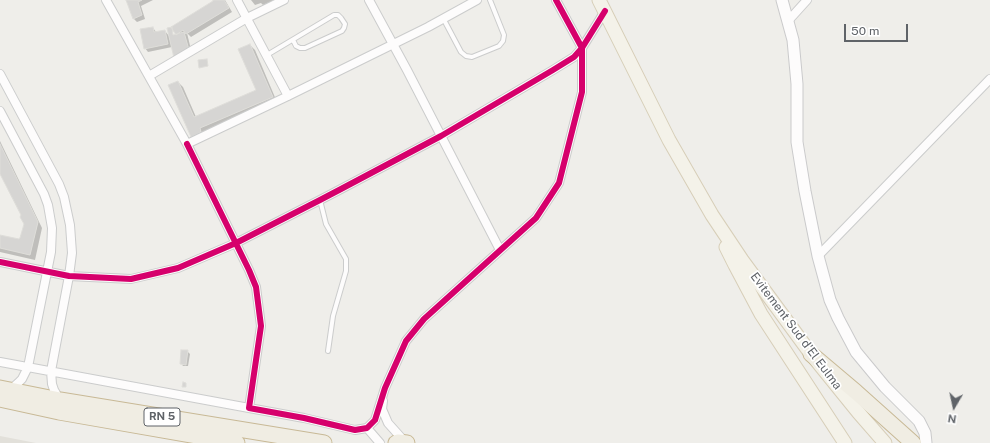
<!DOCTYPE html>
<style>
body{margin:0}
#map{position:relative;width:990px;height:443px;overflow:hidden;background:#efeeea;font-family:"Public Sans",sans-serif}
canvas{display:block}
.north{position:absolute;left:934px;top:387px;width:40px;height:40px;-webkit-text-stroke:3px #fff;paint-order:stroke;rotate:189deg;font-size:11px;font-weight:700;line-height:16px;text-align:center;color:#5f6368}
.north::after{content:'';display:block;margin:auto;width:14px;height:18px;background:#5f6368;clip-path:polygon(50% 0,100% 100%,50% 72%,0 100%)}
.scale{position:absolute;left:844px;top:24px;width:64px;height:18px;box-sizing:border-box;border:2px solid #5f6368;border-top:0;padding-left:5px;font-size:12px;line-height:14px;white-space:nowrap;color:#5f6368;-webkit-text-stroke:3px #fff;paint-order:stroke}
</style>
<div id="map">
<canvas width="990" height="443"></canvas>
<div class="north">N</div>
<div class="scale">50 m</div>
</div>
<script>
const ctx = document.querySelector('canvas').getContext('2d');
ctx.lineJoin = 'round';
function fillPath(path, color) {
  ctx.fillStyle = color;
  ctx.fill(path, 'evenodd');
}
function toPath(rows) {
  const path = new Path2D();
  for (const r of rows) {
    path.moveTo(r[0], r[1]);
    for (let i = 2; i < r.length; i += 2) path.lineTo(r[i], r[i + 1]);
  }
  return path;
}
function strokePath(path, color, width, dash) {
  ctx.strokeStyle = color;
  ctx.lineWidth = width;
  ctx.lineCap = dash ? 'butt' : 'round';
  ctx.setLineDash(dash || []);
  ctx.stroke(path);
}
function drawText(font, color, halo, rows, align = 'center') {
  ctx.font = font + ' "Public Sans",sans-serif';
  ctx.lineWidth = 3.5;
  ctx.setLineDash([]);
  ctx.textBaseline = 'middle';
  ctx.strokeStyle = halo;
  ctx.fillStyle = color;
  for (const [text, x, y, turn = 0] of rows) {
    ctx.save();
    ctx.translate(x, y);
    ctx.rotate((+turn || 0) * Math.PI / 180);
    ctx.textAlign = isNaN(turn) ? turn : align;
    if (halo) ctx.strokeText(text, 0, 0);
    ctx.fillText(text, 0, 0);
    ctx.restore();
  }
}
fillPath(toPath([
 [0,436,36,443,0,443]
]), '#e2e0da');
fillPath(toPath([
 [127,0,153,0,141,6,145,19,137,22,134,19],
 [214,0,225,0,232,12,191,37,187,33,192,54,186,56,186,59,179,61,172,47,148,52,145,48,153,28,157,33,165,31,169,36,168,29,215,2],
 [174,31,177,35,173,36,172,32],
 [251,0,272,0,272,1,263,5,261,3,255,5],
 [250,45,255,50,277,102,197,141,192,136,178,82,183,87,196,117,258,91],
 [0,141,42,228,35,260,0,252,0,236,19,240,25,224,22,214,0,171],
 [187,351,190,354,188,366,183,366,181,363]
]), '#0003');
const building = toPath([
 [126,0,142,0,138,2,142,15,133,19,126,0],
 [213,0,224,0,229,8,186,34,183,30,176,35,171,27,213,1,213,0],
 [153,27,154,32,165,30,168,44,144,49,140,29,153,27],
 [172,27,173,35,184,32,189,50,174,58,167,28,172,27],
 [250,44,273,97,200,128,201,132,191,137,168,85,178,81,194,117,256,90,238,49,250,44],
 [207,59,208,66,199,68,198,60,207,59],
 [0,144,38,222,30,255,0,248,0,235,19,239,20,238,24,224,20,217,21,215,0,174,0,144],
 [181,350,188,350,186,365,180,364,181,350],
 [183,382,186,383,186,387,182,387,183,382]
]);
fillPath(building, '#d6d5d3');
strokePath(building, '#deddd9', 1);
const lane = toPath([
 [443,18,461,52,466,56,472,57,499,46,503,41,504,35,490,0],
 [267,55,334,15,338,15,341,18,345,24,344,28,342,31,305,48,300,48,296,46,293,40],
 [320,200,326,224,346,259,346,271,333,316,328,351]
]);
const street = toPath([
 [106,0,187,144,288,96,428,27,477,0],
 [237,0,288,96],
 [369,0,407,70,500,250],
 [788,21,807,0],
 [0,74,59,184,64,197,70,225,72,253,69,276,51,371,52,384,54,390,60,400],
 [149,76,247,18,284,0],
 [0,111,44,194,48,205,52,228,51,252,28,367,22,379,18,383,10,390],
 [187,144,249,270,256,287,261,326,249,408,304,418,355,430,367,428,375,420,385,388,406,341,424,319,536,218,559,183,582,92,582,48,605,11],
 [818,256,990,79],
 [0,262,69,276,131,279,178,268,236,243,320,200,341,189,441,136,553,70,574,57,582,48,556,0],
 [0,362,249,408],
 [383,401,382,409,388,423,405,442],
 [367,428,380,443]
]);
const secondary = toPath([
 [782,0,793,40,797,84,797,142,805,191,818,256,830,300,838,318,856,352,885,387,919,421,925,433,926,443]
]);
const primary = toPath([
 [599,0,669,140,712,215,742,260,811,354,858,412,885,443],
 [726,247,735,265,761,314,845,443]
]);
const highway = toPath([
 [811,354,856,392,913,443],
 [0,388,60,400,324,443],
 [0,399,59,412,237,443],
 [396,443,398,442,407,443]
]);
strokePath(lane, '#cbcccc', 6);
strokePath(street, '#cbcccc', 10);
strokePath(secondary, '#cacacb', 13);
strokePath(primary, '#d7ceb8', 15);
strokePath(highway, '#c8b996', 17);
strokePath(lane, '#fdfcfc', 4);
strokePath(street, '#fdfcfc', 8);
strokePath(secondary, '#fdfcfc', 11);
strokePath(primary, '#f4f2e9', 13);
strokePath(highway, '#f0ede3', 15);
strokePath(toPath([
 [187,144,249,270,256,287,261,326,249,408,304,418,355,430,367,428,375,420,385,388,406,341,424,319,536,218,559,183,582,92,582,48,605,11],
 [0,262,69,276,131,279,178,268,236,243,320,200,341,189,441,136,553,70,574,57,582,48,556,0]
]), '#d6006c', 6);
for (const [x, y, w] of [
 [162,417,36]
]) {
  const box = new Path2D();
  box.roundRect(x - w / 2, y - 9, w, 18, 3);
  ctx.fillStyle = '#fff';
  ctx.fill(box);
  strokePath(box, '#5f6368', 1);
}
drawText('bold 11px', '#5f6368', null, [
 ["RN 5",162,417]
]);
drawText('12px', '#5f6368', '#fff', [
 ["Evitement Sud d'El Eulma",796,331,53]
]);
</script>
